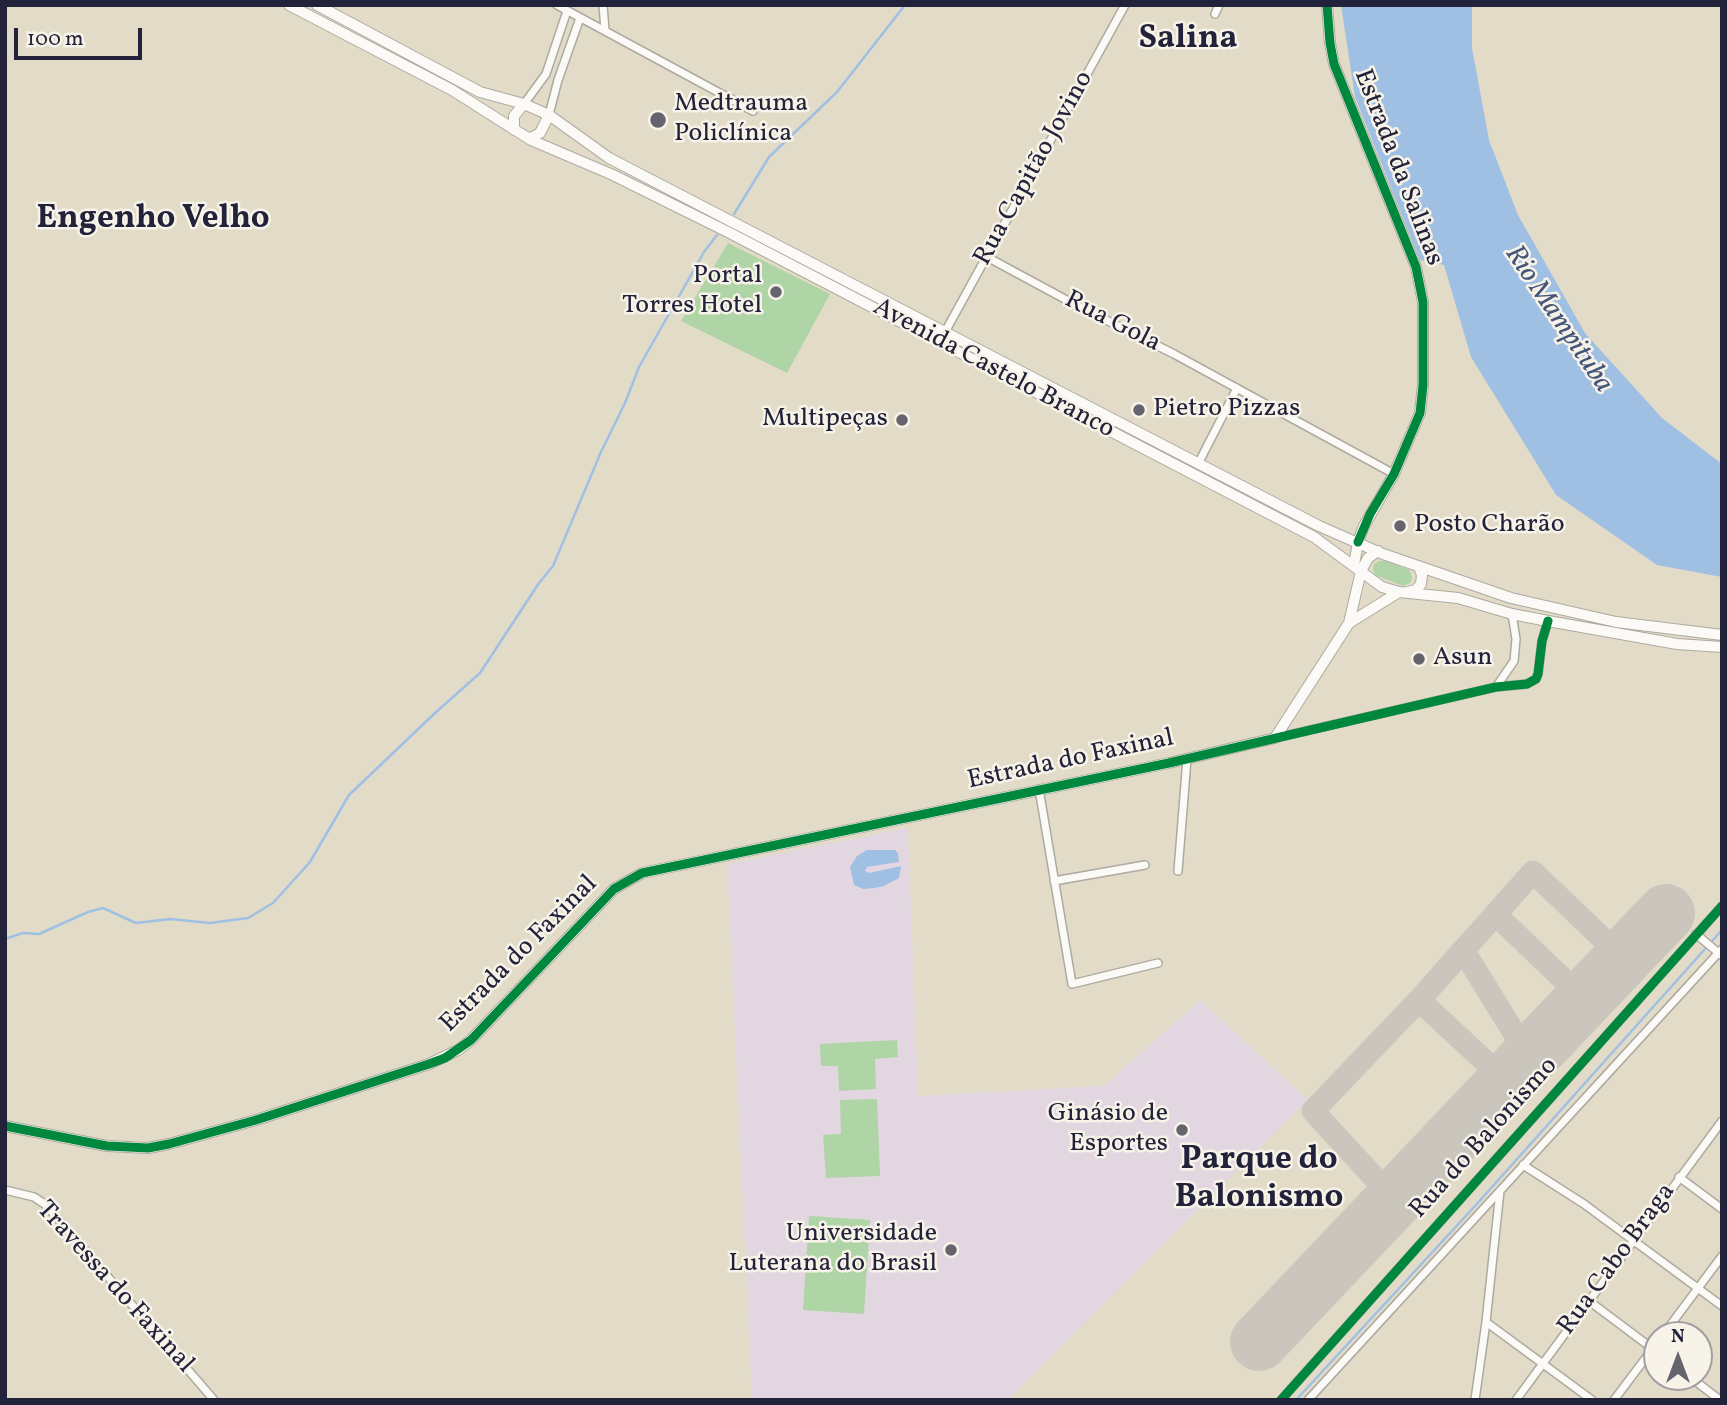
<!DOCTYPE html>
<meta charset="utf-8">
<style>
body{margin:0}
#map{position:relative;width:1727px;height:1405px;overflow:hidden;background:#e2dbc8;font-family:Vollkorn,serif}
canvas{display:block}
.frame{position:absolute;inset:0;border:7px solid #22223b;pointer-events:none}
.north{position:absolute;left:1643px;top:1321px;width:70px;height:70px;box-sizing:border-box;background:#f7f3e8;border:2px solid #a29fa3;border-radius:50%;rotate:0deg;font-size:19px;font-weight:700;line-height:28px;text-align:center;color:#22223b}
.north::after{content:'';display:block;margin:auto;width:24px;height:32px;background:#65636c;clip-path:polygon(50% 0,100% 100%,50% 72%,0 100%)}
.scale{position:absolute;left:14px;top:28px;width:128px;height:32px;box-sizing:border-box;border:4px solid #22223b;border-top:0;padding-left:9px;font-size:21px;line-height:24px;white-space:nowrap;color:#22223b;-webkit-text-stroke:5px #f7f3e8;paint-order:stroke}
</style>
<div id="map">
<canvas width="1727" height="1405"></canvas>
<div class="frame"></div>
<div class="north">N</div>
<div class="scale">100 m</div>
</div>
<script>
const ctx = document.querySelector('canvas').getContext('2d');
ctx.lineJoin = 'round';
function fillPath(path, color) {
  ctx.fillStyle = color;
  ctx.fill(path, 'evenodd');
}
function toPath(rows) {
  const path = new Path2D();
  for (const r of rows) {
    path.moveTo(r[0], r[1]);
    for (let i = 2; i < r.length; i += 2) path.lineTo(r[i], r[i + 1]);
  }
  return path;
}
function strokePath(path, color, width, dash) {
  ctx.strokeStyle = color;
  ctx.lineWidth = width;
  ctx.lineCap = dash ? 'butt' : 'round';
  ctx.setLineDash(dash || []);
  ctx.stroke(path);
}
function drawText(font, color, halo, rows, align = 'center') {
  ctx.font = font + ' Vollkorn,serif';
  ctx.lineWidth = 5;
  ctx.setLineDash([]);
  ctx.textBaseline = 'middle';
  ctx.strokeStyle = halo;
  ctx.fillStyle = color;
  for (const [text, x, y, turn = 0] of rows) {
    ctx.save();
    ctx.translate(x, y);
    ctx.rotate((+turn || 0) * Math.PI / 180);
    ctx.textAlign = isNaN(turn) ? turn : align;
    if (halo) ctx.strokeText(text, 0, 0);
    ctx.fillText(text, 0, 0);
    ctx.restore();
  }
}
fillPath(toPath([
 [908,828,918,1096,1104,1086,1200,1000,1308,1100,1007,1400,752,1400,727,864]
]), '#e2d7e0');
fillPath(toPath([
 [728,243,830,294,787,373,681,321],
 [1385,561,1409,570,1412,577,1410,583,1403,586,1375,575,1373,569,1374,564,1379,561],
 [897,1040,898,1057,875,1059,876,1089,839,1091,838,1066,821,1066,820,1044],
 [877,1099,880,1176,826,1178,823,1135,841,1134,840,1100],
 [809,1216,870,1220,864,1314,803,1310]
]), '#afd4a6');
fillPath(toPath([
 [1341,5,1472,5,1472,48,1489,140,1518,215,1585,333,1662,418,1722,464,1722,577,1657,565,1556,495,1471,357,1444,265,1420,260,1355,97],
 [895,850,898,853,899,862,867,867,865,871,869,873,901,866,899,878,884,886,874,888,863,889,854,885,850,867,857,856,867,850]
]), '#a0c0e3');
strokePath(toPath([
 [734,214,769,157,837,92,905,5],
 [5,939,23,933,39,934,88,912,103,908,136,923,170,919,210,923,248,918,273,903,310,862,349,795,435,713,480,673,539,583,553,566,601,452,625,403,639,367,704,252,717,235],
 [1296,1400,1475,1206,1722,930]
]), '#a0c0e3', 2.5);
strokePath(toPath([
 [1495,914,1584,999],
 [1463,950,1529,1057],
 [1419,1000,1506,1081],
 [1394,1199,1313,1111,1419,1000,1533,872,1623,958]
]), '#cac6bd', 23);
strokePath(toPath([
 [1259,1342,1666,913]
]), '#cac6bd', 58);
const street = toPath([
 [557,5,753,111],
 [603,5,605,30],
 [1215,14,1219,5],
 [524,104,546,74,567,11],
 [549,115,558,80,580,18],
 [987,257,1074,304,1174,354,1394,474],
 [945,332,1125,5],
 [1198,464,1237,388],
 [1496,687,1514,661,1516,639,1512,614],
 [1275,738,1496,687,1527,684,1536,679,1538,674,1542,641,1548,621],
 [1039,789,1072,984,1158,963],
 [1178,871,1187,759],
 [1054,881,1145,865],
 [1696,934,1721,955],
 [1523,1165,1584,1204,1722,1306],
 [1679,1177,1722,1209],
 [5,1190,34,1197,46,1205,214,1400],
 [1589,1301,1657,1352],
 [1486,1322,1592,1400],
 [1663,1335,1722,1256],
 [1690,1377,1720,1400],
 [1281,1400,1722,906],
 [1308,1400,1722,949],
 [1475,1400,1486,1322,1500,1191],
 [1516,1400,1722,1121],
 [1614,1400,1657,1343]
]);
const secondary = toPath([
 [289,5,452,90,531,140,613,175,728,232,1314,537,1382,587,1399,592,1458,598,1512,614,1548,621,1677,644,1722,647],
 [317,5,480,92,524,104,549,115,609,158,1319,526,1383,554,1511,598,1616,622,1722,635],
 [1327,5,1330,43,1334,64,1416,267,1423,302,1423,385,1420,413,1394,474,1364,526,1358,542,1354,565],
 [514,130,514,116,524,104],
 [527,137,531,138,540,133,549,115],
 [1407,592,1416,590,1421,584,1422,575,1419,567],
 [1349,623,1399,592],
 [5,1126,107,1146,148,1148,169,1144,256,1120,429,1064,458,1050,471,1040,614,889,642,873,1169,763,1275,738,1349,623,1361,571,1368,558,1378,551]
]);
strokePath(street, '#aeaaa0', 10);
strokePath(secondary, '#aeaaa0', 12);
strokePath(street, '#fbfaf7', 7);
strokePath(secondary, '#fbfaf7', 10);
strokePath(toPath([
 [1327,5,1330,43,1334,64,1416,267,1423,302,1423,385,1420,413,1394,474,1370,514,1358,542],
 [5,1126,107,1146,148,1148,169,1144,256,1120,429,1064,445,1058,471,1040,614,889,642,873,1169,763,1496,687,1527,684,1536,679,1538,674,1542,641,1548,621],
 [1281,1400,1722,906]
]), '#00873e', 9);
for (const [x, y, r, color] of [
 [658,120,9,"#65636c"],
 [776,292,7,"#65636c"],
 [1139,410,7,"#65636c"],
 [902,420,7,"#65636c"],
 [1400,526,7,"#65636c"],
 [1419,659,7,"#65636c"],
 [1182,1130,7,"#65636c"],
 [951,1250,7,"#65636c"]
]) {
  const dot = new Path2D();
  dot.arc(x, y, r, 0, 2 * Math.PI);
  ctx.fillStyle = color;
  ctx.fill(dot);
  strokePath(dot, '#f7f3e8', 2.5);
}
drawText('26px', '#22223b', '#f7f3e8', [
 ["Medtrauma",674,105],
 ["Policlínica",674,135],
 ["Portal",762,277,"right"],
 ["Torres Hotel",762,307,"right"],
 ["Pietro Pizzas",1153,410],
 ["Multipeças",888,420,"right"],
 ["Posto Charão",1414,526],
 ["Asun",1433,659],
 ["Ginásio de",1168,1115,"right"],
 ["Esportes",1168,1145,"right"],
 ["Universidade",937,1235,"right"],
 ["Luterana do Brasil",937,1265,"right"]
], 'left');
drawText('26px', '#22223b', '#f7f3e8', [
 ["Estrada da Salinas",1397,168,69],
 ["Rua Capitão Jovino",1035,169,-61],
 ["Rua Gola",1112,323,27],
 ["Avenida Castelo Branco",993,370,28],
 ["Estrada do Faxinal",1071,761,-12],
 ["Estrada do Faxinal",520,955,-45],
 ["Rua do Balonismo",1485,1139,-48],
 ["Rua Cabo Braga",1618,1260,-54],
 ["Travessa do Faxinal",114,1288,48]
]);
drawText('italic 28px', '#44557a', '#f7f3e8', [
 ["Rio Mampituba",1557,320,56]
]);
drawText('bold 33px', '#22223b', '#f7f3e8', [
 ["Salina",1188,41],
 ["Engenho Velho",153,221],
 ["Parque do",1259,1162],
 ["Balonismo",1259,1200]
]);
</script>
